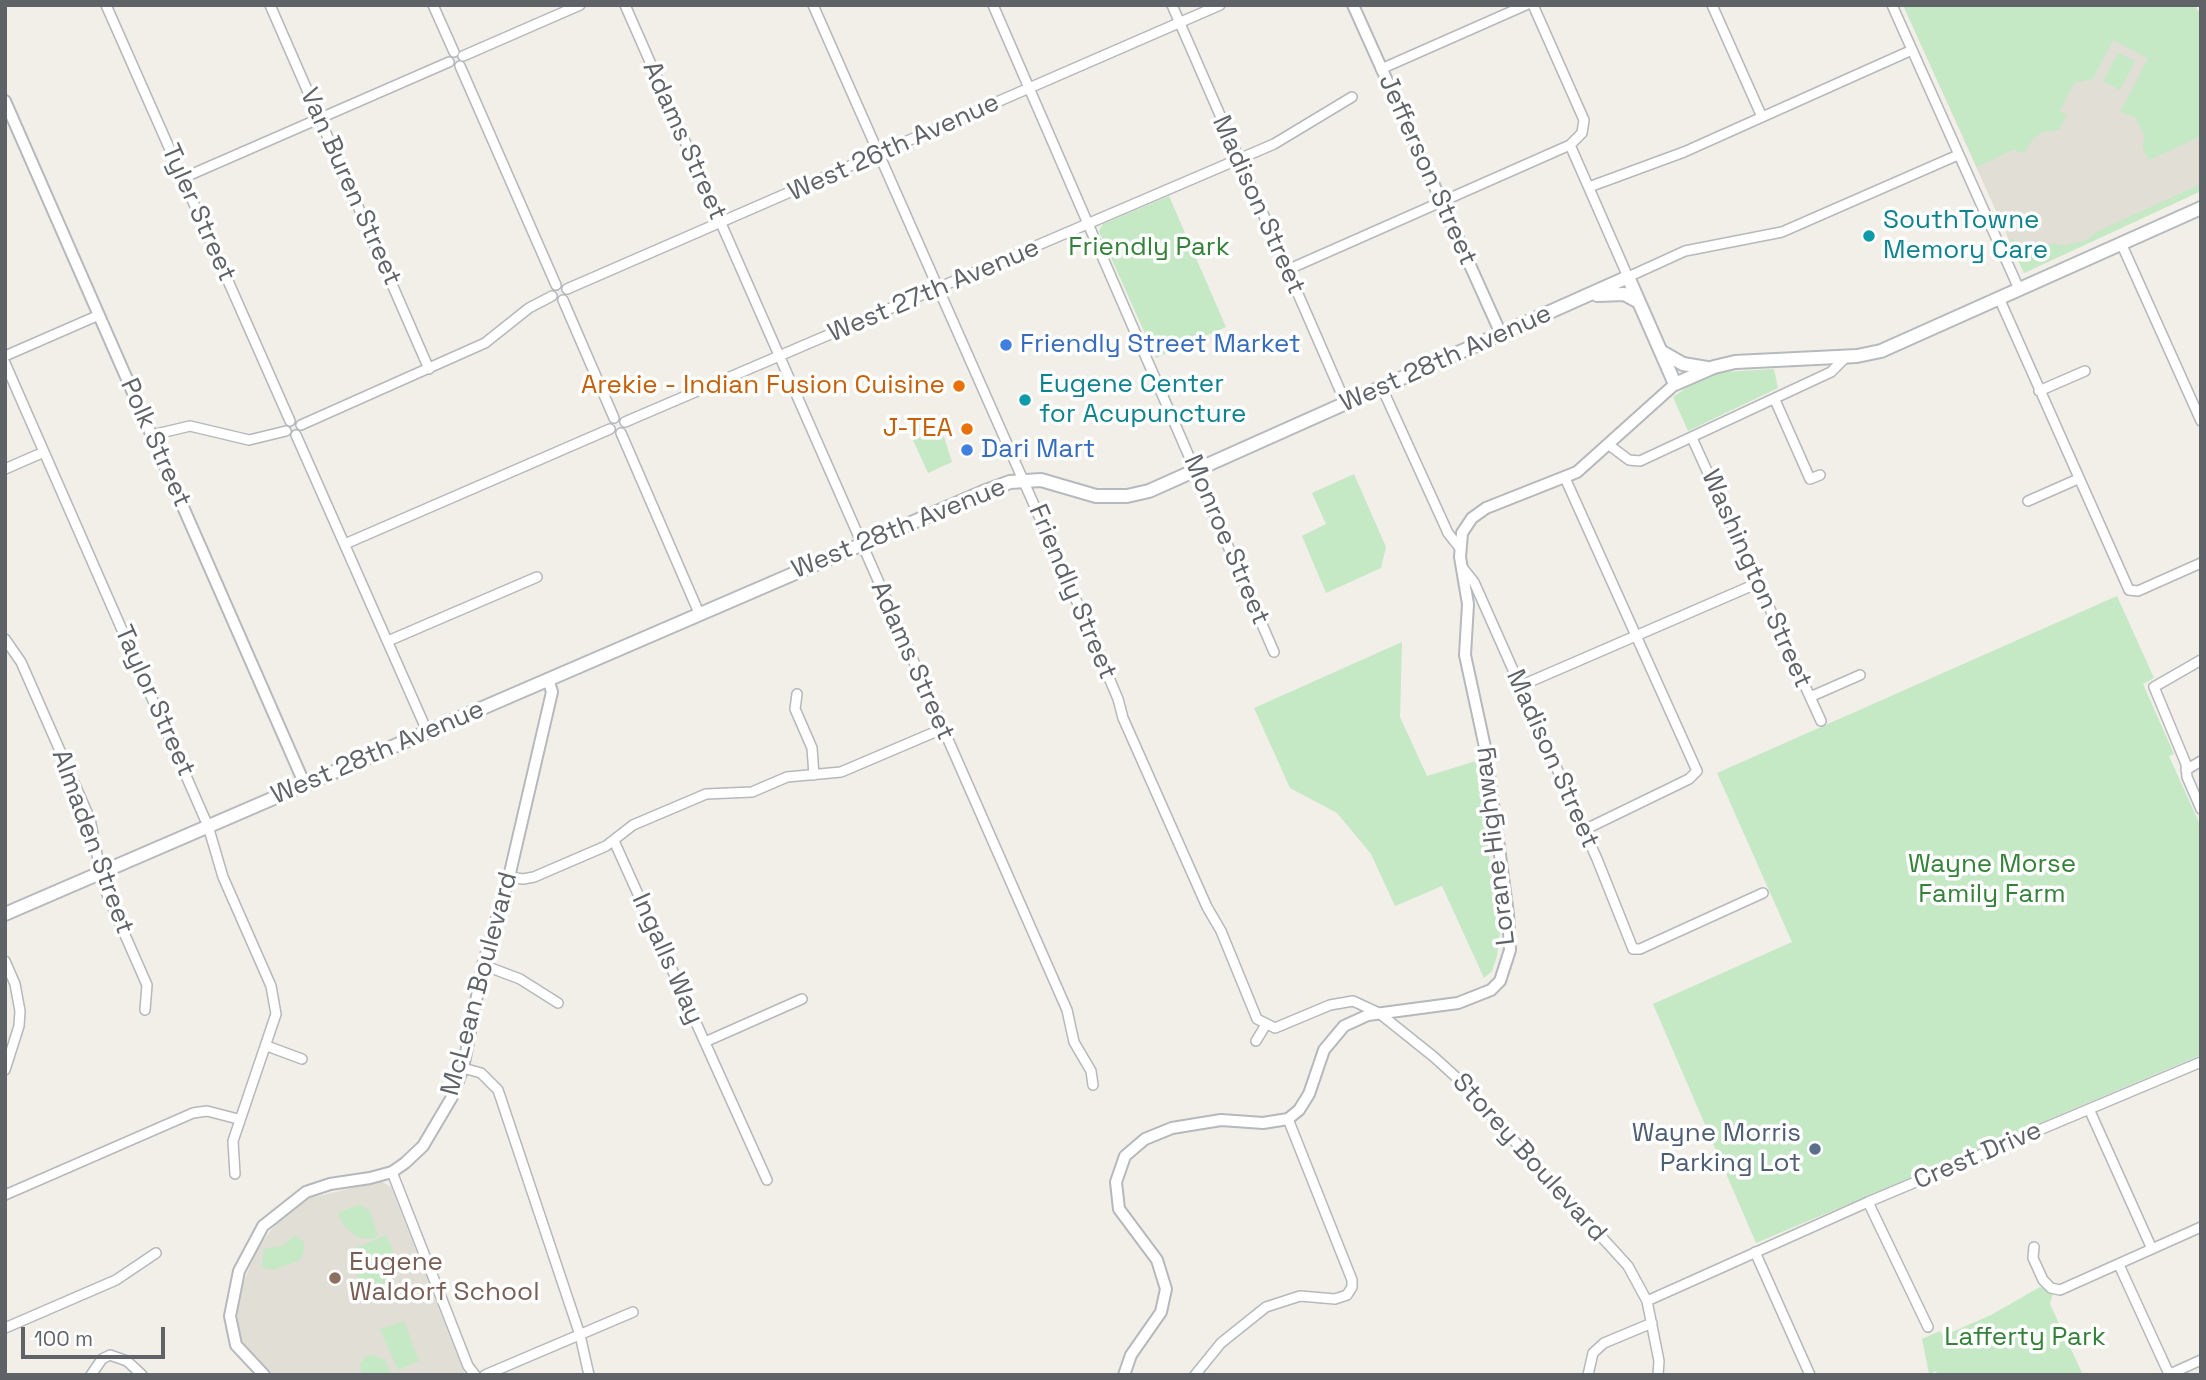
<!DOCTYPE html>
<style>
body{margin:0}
#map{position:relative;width:2206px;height:1380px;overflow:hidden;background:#f1efe8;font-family:"Space Grotesk",sans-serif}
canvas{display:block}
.frame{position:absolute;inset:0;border:7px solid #5f6368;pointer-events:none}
.scale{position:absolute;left:21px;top:1327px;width:144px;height:32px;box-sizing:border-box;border:4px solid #5f6368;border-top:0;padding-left:9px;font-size:21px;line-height:24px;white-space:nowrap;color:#5f6368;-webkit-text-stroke:5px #fff;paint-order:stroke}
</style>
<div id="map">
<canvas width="2206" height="1380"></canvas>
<div class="frame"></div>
<div class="scale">100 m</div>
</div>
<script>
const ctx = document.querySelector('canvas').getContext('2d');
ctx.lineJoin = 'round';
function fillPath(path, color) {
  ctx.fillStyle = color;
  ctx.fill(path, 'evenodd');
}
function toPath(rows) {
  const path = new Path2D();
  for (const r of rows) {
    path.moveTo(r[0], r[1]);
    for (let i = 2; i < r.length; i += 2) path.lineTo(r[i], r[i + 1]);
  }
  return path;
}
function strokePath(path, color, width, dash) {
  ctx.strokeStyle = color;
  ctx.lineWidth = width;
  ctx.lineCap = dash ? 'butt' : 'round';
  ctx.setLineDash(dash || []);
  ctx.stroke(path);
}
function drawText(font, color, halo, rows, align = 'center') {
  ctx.font = font + ' "Space Grotesk",sans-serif';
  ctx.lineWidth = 7;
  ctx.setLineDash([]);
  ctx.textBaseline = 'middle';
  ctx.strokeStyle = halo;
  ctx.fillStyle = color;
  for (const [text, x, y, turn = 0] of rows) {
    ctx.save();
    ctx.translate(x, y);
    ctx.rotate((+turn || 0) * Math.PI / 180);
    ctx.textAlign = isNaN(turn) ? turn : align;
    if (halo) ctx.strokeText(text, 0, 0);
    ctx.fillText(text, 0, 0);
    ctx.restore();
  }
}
fillPath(toPath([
 [1903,5,2195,5,2201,17,2201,191,2024,273],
 [381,1181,391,1187,465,1375,272,1375,249,1353,241,1343,238,1331,237,1307,241,1289,257,1249,280,1218,310,1198]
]), '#e1ded6');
fillPath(toPath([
 [1903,5,2195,5,2201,17,2201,136,2149,160,2142,147,2145,137,2135,117,2120,112,2148,58,2113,40,2093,79,2074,83,2060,111,2067,115,2059,130,2042,132,2033,139,2024,153,2013,150,1977,167],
 [2118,53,2135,61,2120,90,2103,81],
 [2201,184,2201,191,2024,273,2008,238,2023,243,2066,245,2087,240,2098,231],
 [1169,196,1226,327,1156,358,1099,231,1103,224],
 [1774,369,1778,388,1688,431,1673,397,1699,379,1722,372],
 [941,428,952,462,928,473,913,440],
 [1354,474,1386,547,1381,568,1326,593,1302,536,1326,524,1312,493],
 [2117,596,2154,678,2143,684,2174,754,2169,756,2201,827,2201,1055,1756,1243,1653,1004,1792,942,1717,773],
 [1402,642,1400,717,1427,776,1476,761,1500,933,1497,956,1492,971,1484,978,1442,886,1395,906,1371,854,1337,813,1290,788,1254,708],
 [359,1204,370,1211,378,1236,371,1239,357,1237,343,1225,338,1213],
 [295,1235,304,1242,304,1252,300,1260,273,1270,261,1267,264,1249,283,1246],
 [386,1235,401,1270,394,1278,377,1286,360,1283,347,1252],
 [2040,1287,2053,1293,2050,1304,2083,1375,1938,1375,1936,1371,1929,1374,1922,1339,1940,1331,1943,1336,1991,1315],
 [404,1321,419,1361,398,1370,380,1329],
 [366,1356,374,1355,385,1360,392,1375,362,1375,360,1364]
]), '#c5e8c5');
const minor = toPath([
 [106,5,290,421],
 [270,5,429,369],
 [433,5,454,52],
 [625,5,1067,1010,1074,1042,1091,1071,1093,1085],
 [813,5,1077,602,1118,699,1123,718,1207,907,1221,931,1257,1019,1275,1028,1330,1005,1353,1001,1379,1013,1434,1057,1457,1078,1628,1266,1647,1301,1659,1361,1658,1375],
 [993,5,1274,652],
 [1172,5,1346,404],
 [1533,5,1584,120,1582,133,1570,145,1628,277,1685,251,1782,232,1958,155],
 [1712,5,1762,117],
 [1892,5,2019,289],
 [463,56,580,5],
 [460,66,556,285],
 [1381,69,1526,5],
 [183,178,449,62],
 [1589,187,1684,152,1912,50],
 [2121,243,2201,421],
 [1287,270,1570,145],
 [567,289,1220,5],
 [1999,298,2129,590,2138,591,2201,563],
 [563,300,614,418],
 [5,356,99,315],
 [5,363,208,826,223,877,271,986,276,1014,233,1141,235,1174],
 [1382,388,1448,533,1459,547],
 [2039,391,2085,371],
 [1775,400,1810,479,1820,475],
 [625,422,1274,144,1352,97],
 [301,425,485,343,529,308,552,296],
 [621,433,699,613],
 [152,435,190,426,249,440,286,431],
 [296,435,427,731],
 [1692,438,1821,721],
 [1609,445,1629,460,1640,461,1831,372,1846,357],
 [5,469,44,452],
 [1565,478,1697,771,1689,779,1584,830],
 [2028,501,2078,479],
 [345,544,610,429],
 [1462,567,1474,582,1597,859,1633,949,1640,949,1763,893],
 [5,639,21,662,90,819,103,885,147,985,145,1010],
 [388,641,537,577],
 [2201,660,2154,687,2186,764,2187,777,2201,809],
 [1520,686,1758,583],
 [797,694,795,709,812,748,814,775],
 [1810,697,1860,675],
 [2186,770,2201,761],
 [614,841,767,1180],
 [509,877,523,879,534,877,606,846,633,825,706,794,752,792,787,777,841,772,942,729],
 [5,961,15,984,20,1011,19,1026,5,1070],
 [483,965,520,979,558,1003],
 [1256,1041,1265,1026],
 [705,1042,802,999],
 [267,1046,302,1059],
 [463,1068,481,1073,498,1090,580,1335,589,1375],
 [2089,1109,2152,1249],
 [392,1172,468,1366,475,1375],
 [5,1195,193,1113,207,1111,238,1119],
 [1868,1202,1928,1327],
 [2034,1247,2033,1258,2043,1280,2051,1288,2060,1290,2201,1227],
 [1755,1252,1810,1375],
 [2119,1265,2169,1374],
 [1647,1301,1868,1202,2201,1062],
 [5,1328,116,1280,156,1253],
 [91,1375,102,1359,110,1355,127,1361,142,1375],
 [485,1375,633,1312],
 [1195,1375,1221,1343,1266,1307,1300,1296,1335,1299,1347,1295,1352,1287,1352,1280,1288,1119],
 [1588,1375,1593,1353,1604,1343,1652,1323],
 [2168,1375,2201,1360]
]);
const tertiary = toPath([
 [1353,5,1501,334],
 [5,101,305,785],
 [264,1375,236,1345,230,1316,239,1271,263,1226,306,1192,330,1184,370,1178,392,1172,405,1163,423,1146,452,1097,463,1068,483,965,509,877,552,692,548,679],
 [1124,1375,1131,1355,1161,1312,1166,1289,1157,1260,1119,1209,1116,1182,1125,1156,1145,1139,1172,1128,1221,1120,1263,1123,1288,1119,1299,1110,1309,1094,1324,1050,1344,1026,1368,1015,1458,1003,1491,990,1500,981,1510,950,1508,914,1486,752,1465,655,1468,604,1460,557,1462,533,1472,518,1486,508,1577,472,1675,384]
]);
const secondary = toPath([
 [1597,295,1624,294,1639,302],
 [1662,352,1683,364,1707,368],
 [5,914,983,492,1010,482,1041,480,1096,496,1127,496,1149,491,1628,277,1675,384,1714,367,1735,362,1857,356,1881,351,2201,208]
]);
strokePath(minor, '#b5b8bc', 12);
strokePath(tertiary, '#b5b8bc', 14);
strokePath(secondary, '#b6babf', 16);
strokePath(minor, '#fff', 9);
strokePath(tertiary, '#fff', 10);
strokePath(secondary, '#fff', 12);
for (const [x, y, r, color] of [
 [1869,236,7,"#0f9aa8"],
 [1006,345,7,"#3f7fe0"],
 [959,386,7,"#e8710a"],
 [1025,400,7,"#0f9aa8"],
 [967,429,7,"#e8710a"],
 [967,450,7,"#3f7fe0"],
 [1815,1149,7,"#5c6f8a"],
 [335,1278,7,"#8d6e63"]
]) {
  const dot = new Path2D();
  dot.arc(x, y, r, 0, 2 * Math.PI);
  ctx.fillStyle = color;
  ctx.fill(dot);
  strokePath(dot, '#fff', 2.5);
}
drawText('26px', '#5f6368', '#fff', [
 ["Adams Street",684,141,66],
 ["West 26th Avenue",894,148,-24],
 ["Jefferson Street",1427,170,66],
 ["Van Buren Street",350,187,66],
 ["Madison Street",1258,205,66],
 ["Tyler Street",198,213,66],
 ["West 27th Avenue",934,291,-23],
 ["West 28th Avenue",1446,359,-24],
 ["Polk Street",155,443,66],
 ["West 28th Avenue",899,529,-22],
 ["Monroe Street",1226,540,67],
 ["Washington Street",1756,579,66],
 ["Friendly Street",1072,592,67],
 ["Adams Street",912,661,66],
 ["Taylor Street",154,701,66],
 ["West 28th Avenue",378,753,-23],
 ["Madison Street",1552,759,66],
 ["Almaden Street",92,842,70],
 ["Lorane Highway",1495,846,-97],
 ["Ingalls Way",667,959,66],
 ["McLean Boulevard",480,984,-75],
 ["Crest Drive",1978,1156,-23],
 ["Storey Boulevard",1529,1158,48]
]);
drawText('26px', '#0d838f', '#fff', [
 ["SouthTowne",1883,221],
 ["Memory Care",1883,251],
 ["Eugene Center",1039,385],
 ["for Acupuncture",1039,415]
], 'left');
drawText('26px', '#348238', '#fff', [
 ["Friendly Park",1149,248],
 ["Wayne Morse",1992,865],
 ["Family Farm",1992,895],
 ["Lafferty Park",2025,1338]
]);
drawText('26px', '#366cbe', '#fff', [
 ["Friendly Street Market",1020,345],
 ["Dari Mart",981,450]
], 'left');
drawText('26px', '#c56008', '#fff', [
 ["Arekie - Indian Fusion Cuisine",945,386],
 ["J-TEA",953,429]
], 'right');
drawText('26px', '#4e5e75', '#fff', [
 ["Wayne Morris",1801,1134],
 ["Parking Lot",1801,1164]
], 'right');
drawText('26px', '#785e54', '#fff', [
 ["Eugene",349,1263],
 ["Waldorf School",349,1293]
], 'left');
</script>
